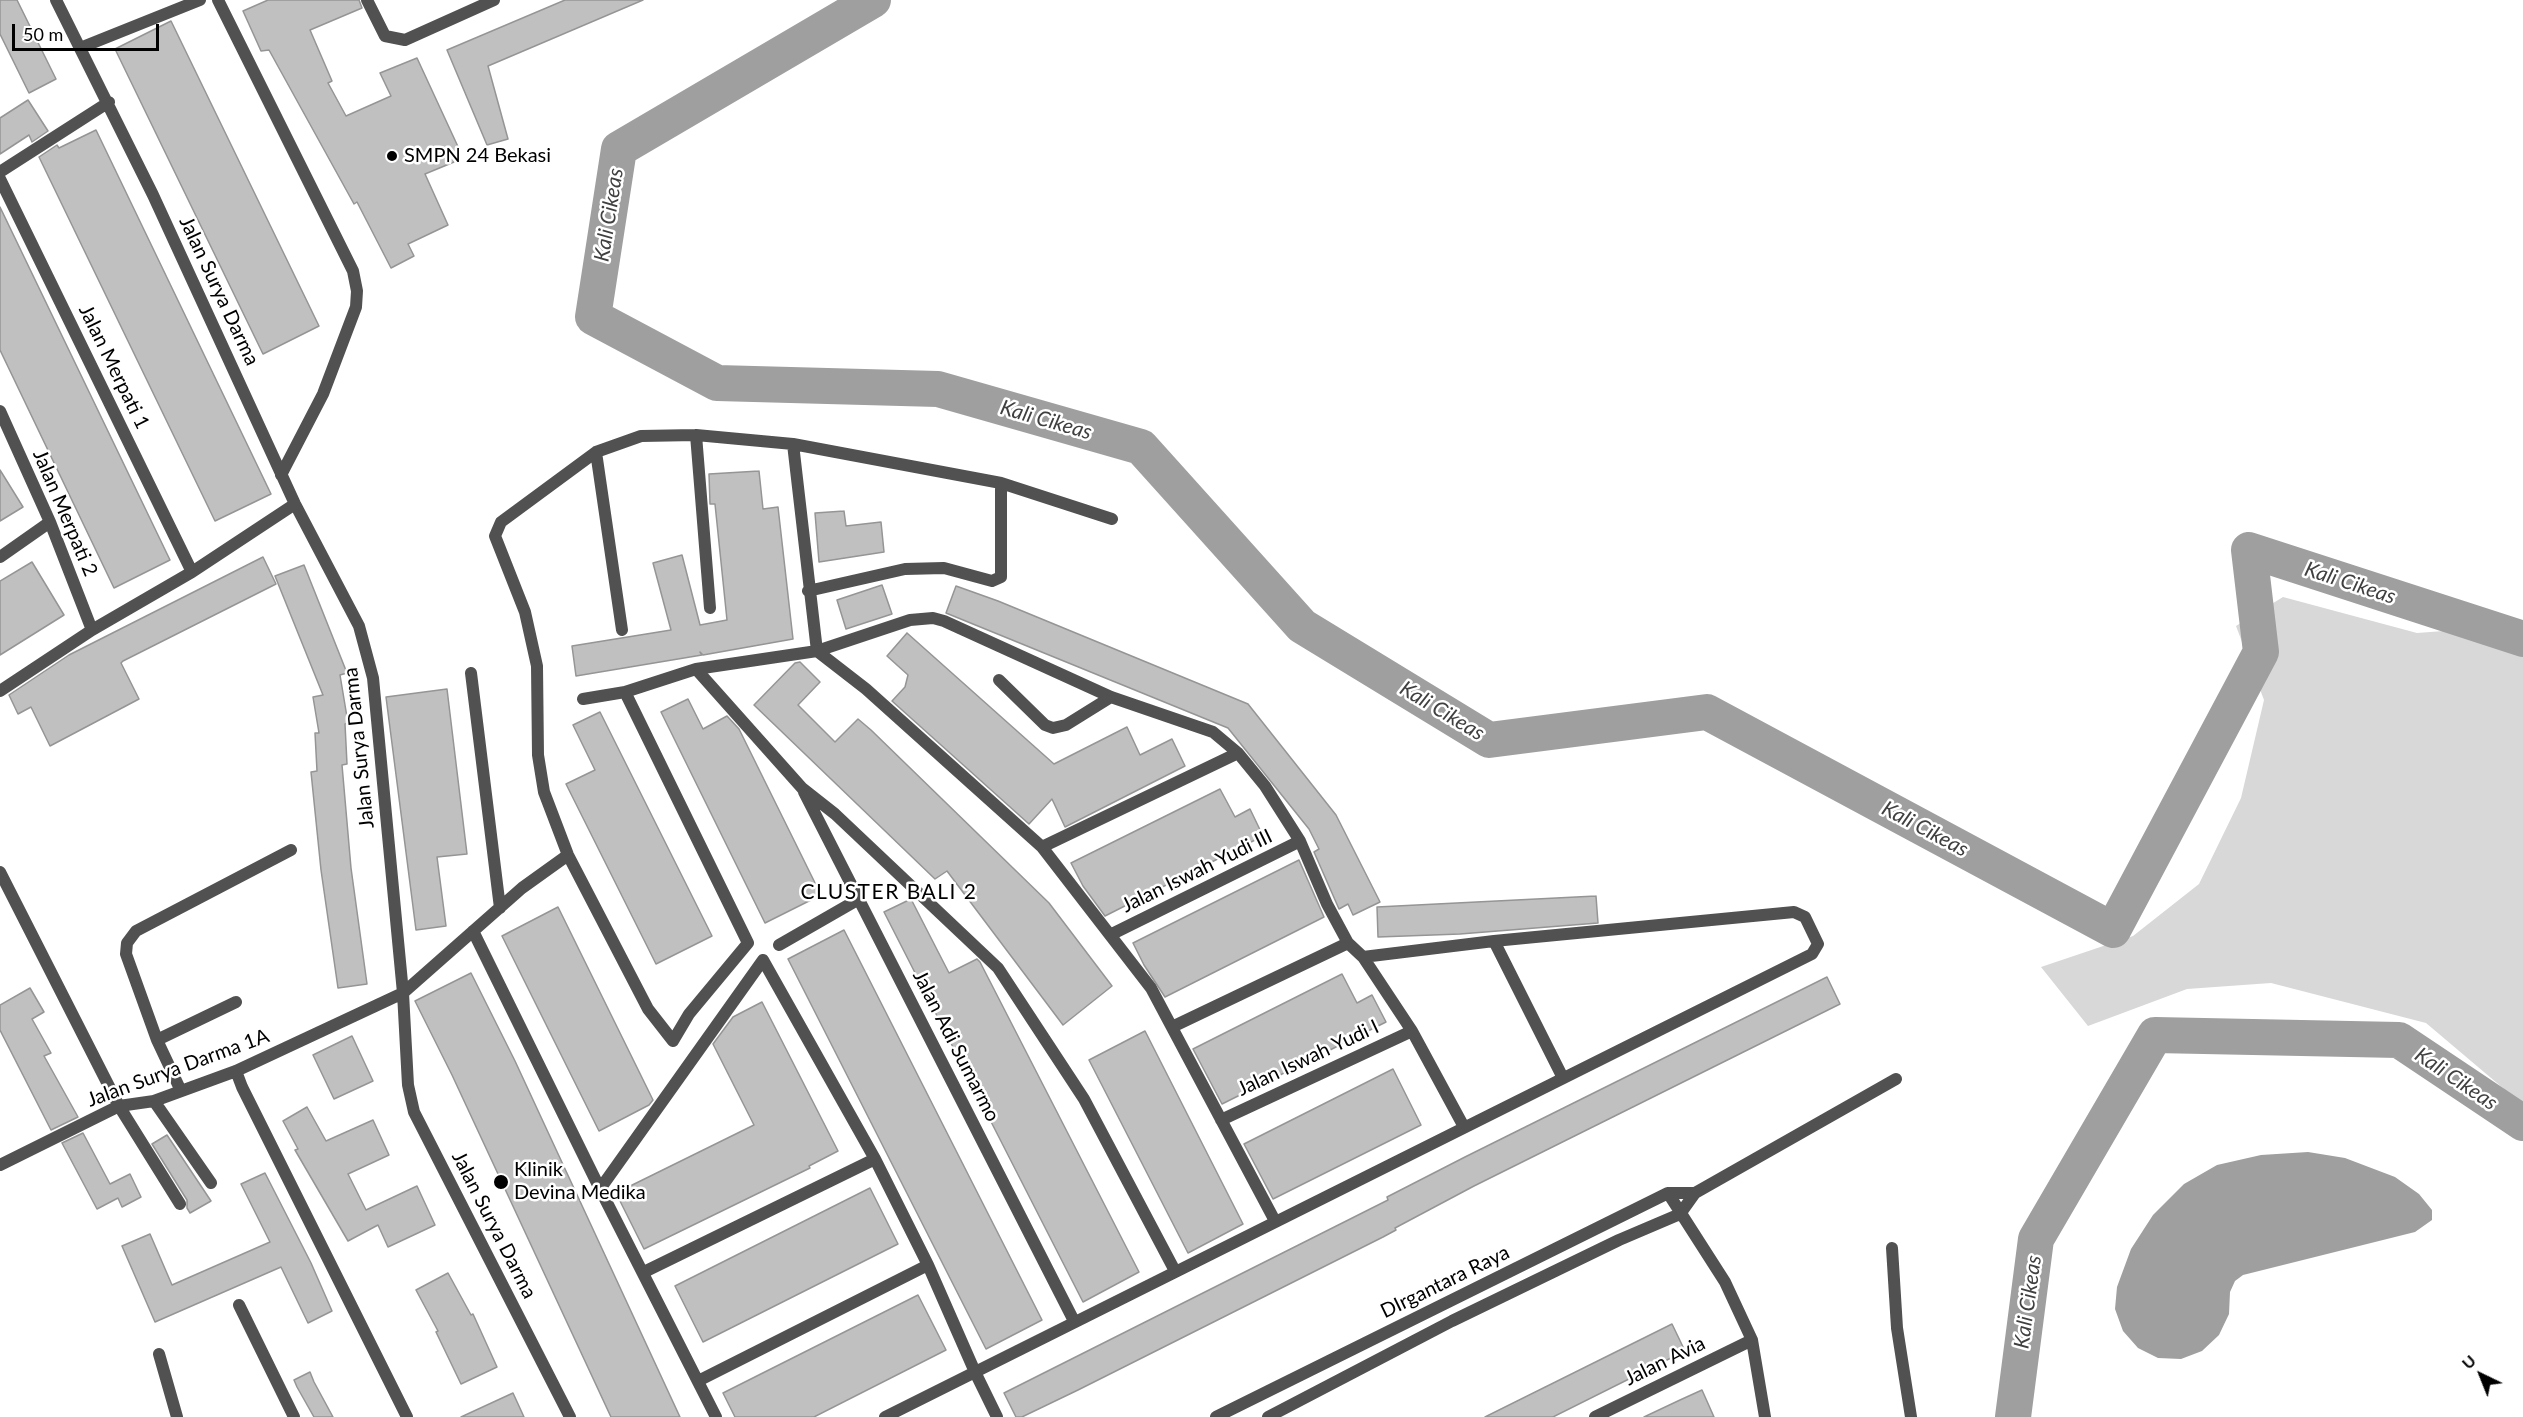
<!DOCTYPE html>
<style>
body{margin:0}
#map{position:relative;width:2523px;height:1417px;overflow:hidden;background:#fff;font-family:Lato,sans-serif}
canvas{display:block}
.north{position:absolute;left:2451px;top:1345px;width:60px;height:60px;-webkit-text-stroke:4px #fff;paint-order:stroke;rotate:317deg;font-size:16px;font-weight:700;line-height:24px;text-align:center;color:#000}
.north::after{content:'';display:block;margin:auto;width:21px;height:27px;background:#000;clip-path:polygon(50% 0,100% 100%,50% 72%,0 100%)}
.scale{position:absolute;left:12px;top:24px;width:147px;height:27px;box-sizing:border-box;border:3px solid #000;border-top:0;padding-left:8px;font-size:18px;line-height:21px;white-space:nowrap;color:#000;-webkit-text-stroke:4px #fff;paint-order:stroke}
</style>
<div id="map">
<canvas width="2523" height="1417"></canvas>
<div class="north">U</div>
<div class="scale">50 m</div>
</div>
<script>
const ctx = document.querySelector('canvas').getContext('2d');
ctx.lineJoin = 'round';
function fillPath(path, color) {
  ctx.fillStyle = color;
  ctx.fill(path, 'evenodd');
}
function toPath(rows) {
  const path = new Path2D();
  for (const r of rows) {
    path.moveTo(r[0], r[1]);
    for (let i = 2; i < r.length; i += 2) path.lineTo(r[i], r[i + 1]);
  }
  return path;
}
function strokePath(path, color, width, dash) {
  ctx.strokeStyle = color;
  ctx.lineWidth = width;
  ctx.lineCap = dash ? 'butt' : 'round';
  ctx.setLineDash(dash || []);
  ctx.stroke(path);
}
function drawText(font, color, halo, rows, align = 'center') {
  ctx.font = font + ' Lato,sans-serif';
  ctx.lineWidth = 5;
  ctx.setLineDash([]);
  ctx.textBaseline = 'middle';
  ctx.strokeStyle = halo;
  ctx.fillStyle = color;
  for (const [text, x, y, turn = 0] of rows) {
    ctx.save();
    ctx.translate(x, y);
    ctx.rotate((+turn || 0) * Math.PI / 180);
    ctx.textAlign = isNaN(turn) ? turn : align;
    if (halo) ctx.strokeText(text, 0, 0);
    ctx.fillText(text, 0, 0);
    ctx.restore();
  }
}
fillPath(toPath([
 [2283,597,2417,633,2511,626,2523,636,2523,1105,2426,1023,2271,983,2187,989,2088,1026,2041,967,2133,936,2199,884,2241,798,2264,700,2236,626]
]), '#d8d8d8');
fillPath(toPath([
 [2308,1152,2345,1158,2395,1177,2419,1194,2432,1210,2432,1220,2415,1232,2243,1275,2235,1281,2230,1292,2229,1314,2219,1335,2202,1351,2181,1359,2158,1358,2138,1348,2123,1331,2115,1309,2117,1287,2131,1249,2153,1215,2184,1184,2217,1165,2261,1155]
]), '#9f9f9f');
strokePath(toPath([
 [873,0,619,149,593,317,717,383,938,389,1141,447,1302,626,1489,740,1707,712,2113,930,2261,652,2249,550,2523,639],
 [2013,1417,2036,1239,2155,1035,2399,1040,2523,1123]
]), '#9f9f9f', 36);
const building = toPath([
 [0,0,17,0,56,79,29,93,0,34,0,0],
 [268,0,359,0,362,8,310,30,332,81,328,83,346,116,391,96,380,73,417,58,460,151,451,154,454,162,425,174,448,225,408,244,414,256,391,268,357,202,354,204,269,50,261,51,243,11,268,0],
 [565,0,643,0,488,66,508,139,487,145,447,50,565,0],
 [171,21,319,326,263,354,115,49,171,21],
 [28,100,48,131,32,142,29,135,0,154,0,118,28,100],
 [96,130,271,494,215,521,39,157,57,145,59,148,96,130],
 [0,207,170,560,114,588,0,350,0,207],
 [0,470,23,507,0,521,0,470],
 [759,471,763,509,778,507,793,639,703,655,700,652,702,655,576,676,572,646,671,630,653,563,682,555,700,625,727,620,715,504,710,504,709,474,759,471],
 [844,511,846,526,881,522,884,552,819,562,815,513,844,511],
 [263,557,276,584,123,661,121,663,139,699,50,746,31,707,18,714,9,695,69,655,263,557],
 [32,562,64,615,0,655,0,581,32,562],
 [304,565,347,673,340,675,348,723,345,724,347,764,342,765,351,868,367,984,338,988,321,870,311,772,317,771,315,733,319,733,313,697,323,695,275,576,304,565],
 [882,585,892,614,846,629,837,600,882,585],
 [956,586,998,601,1248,704,1336,815,1380,902,1353,915,1348,904,1339,909,1314,852,1319,849,1309,829,1228,728,946,613,956,586],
 [907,633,1054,764,1127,727,1140,755,1172,739,1185,766,1065,827,1052,799,1029,824,892,701,905,687,908,675,887,656,907,633],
 [800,662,820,682,798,705,835,742,858,719,871,730,1049,903,1112,986,1063,1025,947,871,935,879,754,705,795,663,800,662],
 [447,689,467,854,437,857,446,926,416,930,386,697,447,689],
 [688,699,703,729,727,716,739,729,821,895,765,923,661,712,688,699],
 [600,712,712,936,656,964,566,784,595,770,573,725,600,712],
 [1220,789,1235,817,1250,809,1263,836,1105,916,1083,886,1071,863,1220,789],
 [1299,860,1324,917,1165,997,1144,965,1133,943,1299,860],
 [1596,896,1598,923,1460,934,1378,937,1377,907,1596,896],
 [911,899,949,973,977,959,980,962,1139,1272,1083,1302,884,912,911,899],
 [558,907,653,1100,649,1105,599,1131,502,936,558,907],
 [844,930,1042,1320,986,1349,788,959,844,930],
 [471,973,515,1061,680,1417,611,1417,452,1075,415,1001,471,973],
 [1342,974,1357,1003,1372,995,1386,1022,1222,1104,1193,1049,1342,974],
 [1827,977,1840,1004,1474,1186,1395,1228,1396,1230,1383,1237,1078,1390,1022,1417,1016,1417,1004,1393,1388,1200,1387,1197,1465,1157,1827,977],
 [30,988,44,1012,32,1019,51,1053,44,1056,78,1117,51,1130,0,1030,0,1005,30,988],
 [762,1002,838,1151,809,1166,810,1168,644,1249,616,1193,754,1125,713,1044,733,1017,762,1002],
 [1145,1031,1243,1224,1188,1253,1089,1060,1145,1031],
 [352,1036,373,1081,334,1099,313,1055,352,1036],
 [1393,1069,1421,1125,1273,1199,1244,1144,1393,1069],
 [307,1107,326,1141,373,1120,389,1155,348,1174,366,1210,417,1186,435,1225,388,1247,378,1225,348,1241,295,1150,298,1149,283,1121,307,1107],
 [83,1133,110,1184,130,1174,141,1197,122,1207,118,1198,97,1209,62,1143,83,1133],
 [167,1135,211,1201,190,1213,187,1208,187,1200,152,1144,167,1135],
 [265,1173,311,1263,332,1311,308,1323,281,1267,155,1322,122,1246,150,1234,172,1285,270,1242,241,1184,265,1173],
 [870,1188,898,1244,703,1342,675,1286,870,1188],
 [448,1273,471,1315,473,1314,497,1367,461,1384,436,1332,438,1331,416,1290,448,1273],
 [918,1295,946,1350,814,1417,735,1417,723,1393,918,1295],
 [1672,1324,1685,1351,1553,1417,1485,1417,1672,1324],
 [310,1372,314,1382,333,1417,314,1417,297,1387,294,1380,310,1372],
 [1702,1390,1714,1417,1644,1417,1680,1400,1702,1390],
 [513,1393,524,1417,461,1417,513,1393]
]);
fillPath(building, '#c0c0c0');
strokePath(building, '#959595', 1.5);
strokePath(toPath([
 [56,0,153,195,295,504,359,626,373,678,403,993,408,1085,414,1112,570,1417],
 [218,0,353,271,357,291,356,307,323,394,281,475],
 [367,0,385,36,405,40,494,0],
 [80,48,200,0],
 [0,172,109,102],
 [0,179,192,572],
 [0,411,50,522,92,630],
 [696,435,710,608],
 [793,444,817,651,866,689,1042,847,1151,988,1275,1221],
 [596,452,622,630],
 [1112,519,1001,483,793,444,696,435,641,436,596,452,501,522,495,536,525,612,537,666,538,755,544,792,568,855,648,1009,673,1041,689,1014,748,943,625,692,696,669,817,651,910,620,933,618,944,621,1111,697,1213,732,1238,753,1265,786,1300,841,1327,904,1348,943,1363,957,1412,1031,1464,1127],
 [0,557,50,522],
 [808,591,905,569,944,568,992,581,1001,577,1001,483],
 [696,669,802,788,835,814,998,968,1084,1099,1175,1271],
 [471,673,500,908],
 [999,680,1045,725,1053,728,1066,725,1111,697],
 [0,691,92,630,192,572,295,504],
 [583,699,625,692],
 [804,792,1074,1321],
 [1042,847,1238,753],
 [0,872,119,1106,180,1204],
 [473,931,600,1189,716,1417],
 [1110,935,1300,841],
 [1494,941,1563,1078],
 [779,945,859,899],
 [1172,1027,1348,943],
 [157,1040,236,1002],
 [236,1071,242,1087,407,1417],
 [181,1091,157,1040,126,954,127,943,136,931,291,850],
 [154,1101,211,1183],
 [1221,1120,1412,1031],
 [0,1165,119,1106,154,1101,236,1071,403,993,522,888,568,855],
 [600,1189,763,960,875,1159,928,1265,975,1372,997,1417],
 [1668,1193,1725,1282,1752,1340,1765,1417],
 [1695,1193,1896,1079],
 [1892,1248,1897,1328,1911,1417],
 [644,1272,875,1159],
 [239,1305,294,1417],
 [159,1354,177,1417],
 [698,1381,928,1265],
 [885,1417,1812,954,1818,944,1805,917,1794,912,1494,941,1363,957],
 [1216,1417,1668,1193,1695,1193,1680,1214,1619,1240,1452,1321,1268,1417],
 [1595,1417,1752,1340]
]), '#515151', 12);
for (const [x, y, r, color] of [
 [392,156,6,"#000"],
 [501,1182,8,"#000"]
]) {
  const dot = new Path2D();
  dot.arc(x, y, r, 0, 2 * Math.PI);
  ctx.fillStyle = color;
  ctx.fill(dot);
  strokePath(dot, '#fff', 2);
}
drawText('20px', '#000', '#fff', [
 ["SMPN 24 Bekasi",404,156],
 ["Klinik",514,1170],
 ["Devina Medika",514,1193]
], 'left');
drawText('20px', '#000', '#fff', [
 ["Jalan Surya Darma",219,291,65],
 ["Jalan Merpati 1",114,367,64],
 ["Jalan Merpati 2",65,513,67],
 ["Jalan Surya Darma",359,748,-96],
 ["Jalan Iswah Yudi III",1197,871,-26],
 ["Jalan Adi Sumarmo",956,1046,63],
 ["Jalan Iswah Yudi I",1308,1058,-25],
 ["Jalan Surya Darma 1A",178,1068,-20],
 ["Jalan Surya Darma",494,1225,63],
 ["DIrgantara Raya",1445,1282,-26],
 ["Jalan Avia",1665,1361,-26]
]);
drawText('italic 21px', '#404040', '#fff', [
 ["Kali Cikeas",609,215,-81],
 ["Kali Cikeas",1046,420,16],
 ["Kali Cikeas",2350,583,18],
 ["Kali Cikeas",1442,711,31],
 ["Kali Cikeas",1925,829,28],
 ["Kali Cikeas",2456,1079,34],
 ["Kali Cikeas",2028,1302,-82]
]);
ctx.letterSpacing = '1.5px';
drawText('21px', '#000', '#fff', [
 ["CLUSTER BALI 2",889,892]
]);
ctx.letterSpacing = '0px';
</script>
